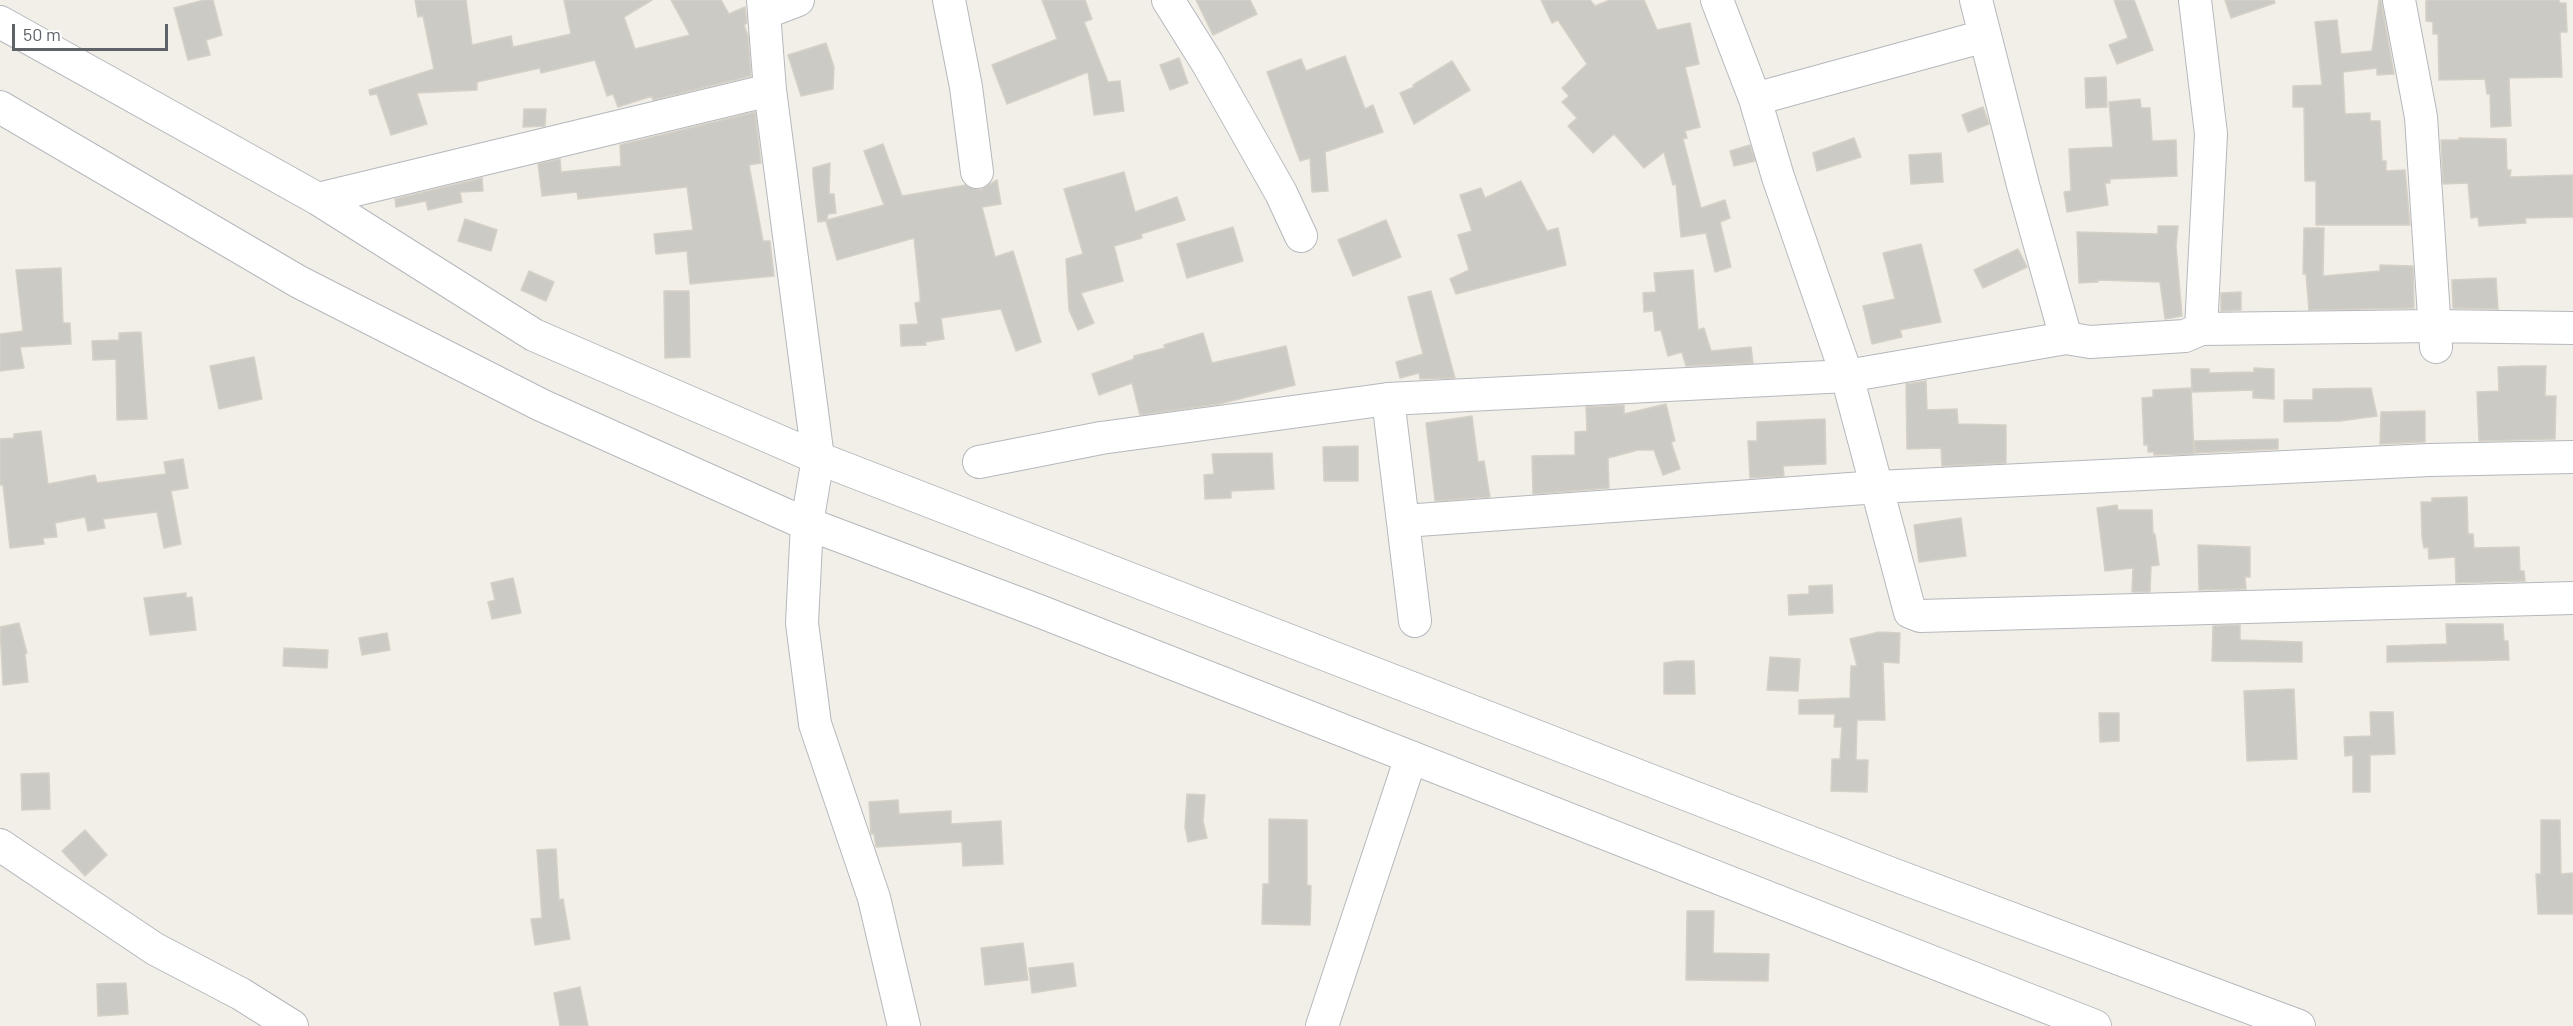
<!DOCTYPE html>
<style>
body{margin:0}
#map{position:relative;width:2573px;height:1026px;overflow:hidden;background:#f1efe8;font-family:Barlow,sans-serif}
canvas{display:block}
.scale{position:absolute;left:12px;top:24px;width:156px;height:27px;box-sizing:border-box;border:3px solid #5f6368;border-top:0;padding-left:8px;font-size:18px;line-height:21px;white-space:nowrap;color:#5f6368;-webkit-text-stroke:4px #fff;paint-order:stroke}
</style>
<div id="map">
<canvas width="2573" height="1026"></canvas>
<div class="scale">50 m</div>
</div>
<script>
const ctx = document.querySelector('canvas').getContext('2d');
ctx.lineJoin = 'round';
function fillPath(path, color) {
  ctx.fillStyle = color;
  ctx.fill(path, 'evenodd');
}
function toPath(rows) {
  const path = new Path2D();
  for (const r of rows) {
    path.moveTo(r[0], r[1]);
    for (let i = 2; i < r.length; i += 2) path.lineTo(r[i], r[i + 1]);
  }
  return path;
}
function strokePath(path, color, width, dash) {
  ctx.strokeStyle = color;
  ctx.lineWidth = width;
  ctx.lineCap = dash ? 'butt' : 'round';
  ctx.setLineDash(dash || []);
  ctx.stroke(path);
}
const building = toPath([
 [204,0,213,0,222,35,206,40,210,55,188,60,174,8,204,0],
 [415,0,466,0,472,45,511,36,513,47,571,34,564,0,652,0,624,17,635,49,690,35,671,0,721,0,729,14,745,7,747,23,744,25,748,36,751,76,653,100,652,96,618,107,613,94,607,96,595,60,541,73,540,68,477,82,477,90,417,93,427,124,391,135,377,94,370,95,369,90,434,69,423,16,418,17,415,0],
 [1042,0,1085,0,1092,19,1084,22,1108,82,1120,81,1124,111,1094,115,1088,72,1007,104,992,65,1057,39,1042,0],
 [1196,0,1250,0,1257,14,1213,35,1196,0],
 [1541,0,1590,0,1595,6,1610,0,1644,0,1657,30,1690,23,1699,64,1685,67,1700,127,1685,131,1687,138,1683,139,1701,208,1725,200,1730,218,1720,222,1731,267,1715,272,1706,233,1681,237,1676,184,1673,185,1664,152,1644,168,1614,134,1593,153,1568,126,1577,118,1562,102,1569,96,1562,88,1587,64,1558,20,1552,23,1541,0],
 [2114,0,2134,0,2153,50,2117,64,2109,45,2128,38,2114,0],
 [2225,0,2274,0,2275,3,2231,18,2225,0],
 [2379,0,2381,0,2394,74,2377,75,2377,68,2343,72,2345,114,2370,113,2370,121,2380,121,2382,161,2386,161,2386,171,2405,170,2410,225,2316,225,2316,181,2305,181,2304,107,2293,107,2293,86,2322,85,2315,22,2337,20,2341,54,2372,51,2379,0],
 [2426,0,2559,0,2559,3,2566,3,2567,32,2560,32,2562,77,2509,78,2511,126,2491,127,2490,94,2487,94,2485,79,2439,80,2438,34,2433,34,2433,22,2426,21,2426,0],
 [826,43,834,67,833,89,801,96,788,55,826,43],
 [1345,56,1365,109,1373,105,1383,132,1325,152,1328,191,1312,192,1310,158,1300,161,1267,72,1301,59,1306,71,1345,56],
 [1179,58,1188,83,1170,90,1160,65,1179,58],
 [1452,61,1470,90,1414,124,1400,93,1414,87,1413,85,1452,61],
 [2106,77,2107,107,2086,108,2085,78,2106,77],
 [2140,99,2141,108,2150,108,2152,141,2176,140,2177,176,2110,179,2110,183,2105,183,2108,205,2067,212,2064,192,2071,191,2069,149,2113,147,2109,102,2140,99],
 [1983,107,1989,124,1968,132,1962,115,1983,107],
 [524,109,546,109,545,126,523,127,524,109],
 [755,112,761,163,749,165,763,241,770,241,774,276,690,284,687,251,656,254,654,234,693,230,687,187,578,199,577,192,542,196,538,164,560,159,561,172,621,166,620,145,755,112],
 [1854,138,1861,157,1817,171,1813,153,1854,138],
 [2459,138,2506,139,2507,170,2511,170,2510,177,2573,175,2573,217,2525,218,2526,223,2479,226,2478,217,2471,218,2468,183,2443,184,2441,140,2459,140,2459,138],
 [883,144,902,196,966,185,980,190,997,180,1001,204,982,207,995,257,1013,251,1041,342,1016,351,1001,309,941,318,944,339,925,342,926,345,901,346,900,325,918,324,915,303,920,302,920,296,914,238,837,260,826,221,818,222,813,176,813,168,830,163,829,194,834,194,836,213,828,214,827,220,884,205,864,151,883,144],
 [1750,145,1755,161,1734,166,1730,151,1750,145],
 [1941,153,1943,182,1911,184,1909,155,1941,153],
 [1124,172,1135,212,1177,197,1185,220,1141,234,1142,238,1114,246,1123,281,1081,293,1094,323,1078,330,1069,310,1066,259,1083,254,1064,189,1124,172],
 [482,178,483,191,460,192,462,202,428,210,426,201,396,207,395,199,482,178],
 [1521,181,1547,231,1558,228,1566,265,1456,294,1450,279,1469,270,1458,235,1472,231,1460,195,1481,188,1485,198,1521,181],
 [465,219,497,230,491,251,458,241,465,219],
 [1386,220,1401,257,1353,276,1338,240,1386,220],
 [2158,226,2178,226,2176,246,2182,316,2165,319,2160,282,2098,280,2098,282,2079,283,2077,232,2158,234,2158,226],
 [1233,227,1243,261,1187,278,1177,244,1233,227],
 [2304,228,2324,228,2323,276,2380,271,2380,265,2413,266,2414,308,2309,310,2306,274,2303,274,2304,228],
 [1921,244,1941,322,1900,330,1902,337,1872,344,1863,306,1895,299,1883,253,1921,244],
 [2018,249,2027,267,1983,288,1974,270,2018,249],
 [61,268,63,323,70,323,71,344,20,347,24,368,0,371,0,334,23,331,16,270,61,268],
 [1693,270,1698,330,1704,328,1711,351,1751,347,1753,363,1686,366,1682,352,1668,356,1661,330,1655,331,1653,311,1644,312,1643,293,1656,292,1654,273,1693,270],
 [529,271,554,282,546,301,521,290,529,271],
 [2496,278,2498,309,2453,308,2452,280,2496,278],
 [664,291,689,291,690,357,665,358,664,291],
 [1431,291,1455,378,1420,379,1419,373,1400,378,1396,362,1423,354,1408,297,1431,291],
 [2241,292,2241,310,2221,311,2221,293,2241,292],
 [141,332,147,419,117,420,116,359,93,360,92,341,119,340,119,333,141,332],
 [1203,333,1212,363,1286,346,1295,385,1219,404,1140,415,1132,383,1099,395,1092,374,1134,359,1134,356,1165,348,1164,345,1203,333],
 [254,357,262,399,219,409,210,366,254,357],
 [2522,366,2546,366,2545,396,2556,396,2555,439,2479,441,2477,392,2499,391,2498,367,2522,366],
 [2254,368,2274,369,2274,399,2253,398,2253,390,2192,392,2191,369,2209,369,2209,373,2254,372,2254,368],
 [1926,381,1927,410,1957,409,1958,424,2006,425,2006,463,1942,466,1941,448,1907,449,1906,384,1926,381],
 [2191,388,2194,454,2154,455,2154,452,2148,452,2148,445,2144,445,2142,398,2153,397,2153,390,2191,388],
 [2371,388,2377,416,2340,421,2284,422,2284,400,2313,400,2313,389,2371,388],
 [1666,404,1675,441,1671,442,1680,469,1663,475,1654,450,1638,450,1608,458,1609,488,1533,494,1532,456,1575,455,1575,432,1587,431,1586,407,1624,405,1624,414,1666,404],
 [2425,411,2425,442,2380,444,2381,412,2425,411],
 [1472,416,1478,462,1484,461,1490,497,1435,501,1426,423,1472,416],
 [1825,419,1826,464,1783,466,1784,476,1750,478,1748,441,1757,441,1757,422,1825,419],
 [41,431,48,484,95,475,97,483,166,474,164,462,183,459,188,488,171,491,181,544,164,548,157,512,103,519,105,528,88,531,85,517,55,523,57,537,43,538,44,544,10,548,3,485,0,485,0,439,14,438,14,434,41,431],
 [2278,439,2278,449,2195,453,2194,441,2278,439],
 [1358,446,1358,481,1324,481,1323,447,1358,446],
 [1272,453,1274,489,1231,491,1231,498,1205,499,1204,475,1214,474,1212,454,1272,453],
 [2467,497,2468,534,2473,534,2474,548,2519,547,2520,571,2524,571,2525,581,2456,583,2455,557,2429,559,2428,547,2424,548,2422,537,2421,502,2432,502,2432,498,2467,497],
 [2117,505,2118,510,2152,510,2153,534,2155,534,2159,565,2151,566,2150,592,2132,592,2133,568,2105,571,2097,508,2117,505],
 [1961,518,1966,556,1919,562,1914,525,1961,518],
 [2198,545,2250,547,2250,577,2245,577,2246,589,2199,590,2198,545],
 [513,578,521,613,492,619,488,602,495,600,491,583,513,578],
 [1832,585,1833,613,1789,615,1788,595,1809,594,1809,586,1832,585],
 [186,593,186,598,192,597,196,630,150,635,144,598,186,593],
 [19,623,27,653,25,654,28,682,3,685,0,627,19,623],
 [2446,624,2503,624,2504,641,2508,641,2509,660,2387,662,2387,646,2447,644,2446,624],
 [2240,625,2240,640,2302,642,2302,662,2212,661,2213,626,2240,625],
 [1879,632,1900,633,1899,663,1883,662,1885,720,1857,720,1856,760,1868,760,1867,792,1831,791,1832,759,1840,759,1842,727,1834,727,1835,714,1799,714,1799,700,1850,698,1851,666,1857,666,1850,639,1879,632],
 [387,633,390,650,362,655,359,638,387,633],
 [284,648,328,650,327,668,283,666,284,648],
 [1770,657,1800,659,1798,691,1767,690,1770,657],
 [1677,661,1694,661,1695,694,1664,694,1664,663,1677,661],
 [2294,689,2297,759,2247,761,2244,691,2294,689],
 [2370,712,2393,712,2395,754,2370,755,2370,792,2353,792,2353,755,2345,756,2344,737,2371,736,2370,712],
 [2099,713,2119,713,2119,741,2100,742,2099,713],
 [49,773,50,809,22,810,21,774,49,773],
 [1187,794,1205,795,1203,821,1207,838,1188,842,1185,827,1187,794],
 [898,800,899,814,951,811,951,824,1001,821,1003,864,963,866,962,842,876,847,874,834,871,834,869,802,898,800],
 [1269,819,1307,820,1307,885,1311,886,1310,925,1262,924,1263,884,1269,884,1269,819],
 [2541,820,2560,820,2561,874,2573,873,2573,914,2538,914,2536,874,2541,874,2541,820],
 [85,830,107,855,85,876,62,851,85,830],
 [556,849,559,900,563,899,570,939,535,945,531,919,542,918,537,850,556,849],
 [1687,911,1714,911,1713,953,1769,954,1768,981,1686,980,1687,911],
 [1023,943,1028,980,985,985,981,948,1023,943],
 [1073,963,1076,986,1032,993,1029,968,1073,963],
 [126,983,128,1014,98,1016,97,984,126,983],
 [580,987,588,1026,560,1026,554,993,580,987]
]);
fillPath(building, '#cccac5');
strokePath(building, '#d6d1c6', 1.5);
const minor = toPath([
 [763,0,770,90,818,458,807,523,802,623,815,724,874,898,904,1026],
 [949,0,966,87,977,172],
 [1168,0,1208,64,1281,193,1301,236],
 [1717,0,1755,99,1778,177,1847,376,1910,612,1920,616,2573,598],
 [1976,0,2023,185,2066,338],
 [2195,0,2211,134,2201,329],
 [2399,0,2421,117,2436,347],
 [764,13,798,0],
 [0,22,318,199,534,335,818,458,1892,874,2299,1026],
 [1755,99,1985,36],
 [0,107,299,282,541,405,795,519,1039,611,2095,1026],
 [318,199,770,90],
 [1388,399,1415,621],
 [979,462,1101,438,1388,399,1847,376,2066,338,2090,342,2185,336,2201,329,2434,326,2573,328],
 [1404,521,1878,487,2429,460,2573,457],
 [0,845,155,949,241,994,292,1026],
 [1322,1026,1411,757]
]);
strokePath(minor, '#b5b8bc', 34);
strokePath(minor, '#fff', 32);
</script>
